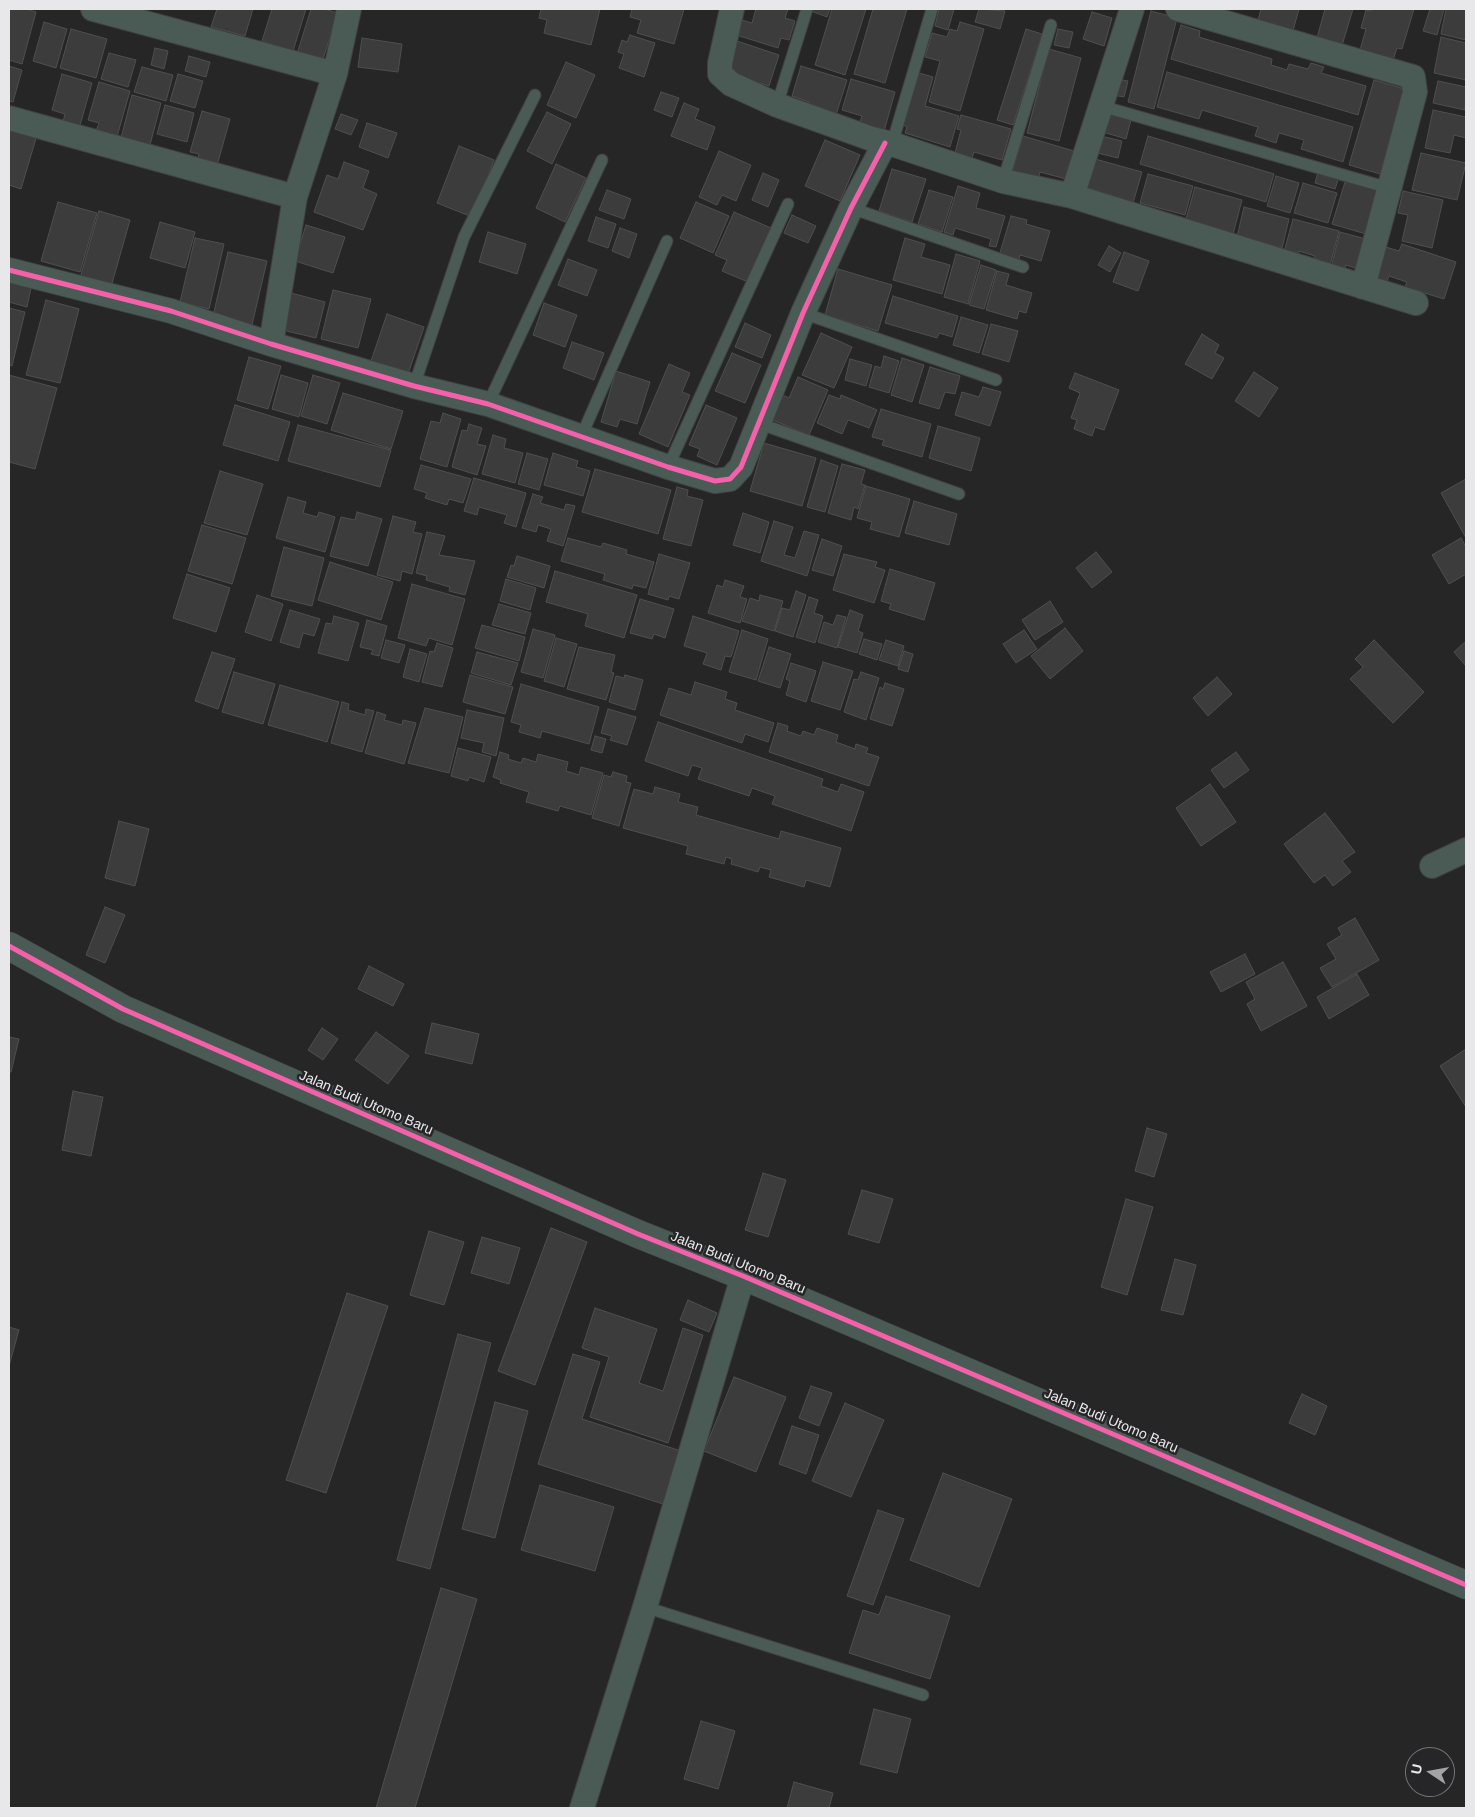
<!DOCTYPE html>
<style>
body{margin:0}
#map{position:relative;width:1475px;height:1817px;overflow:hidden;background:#262626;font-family:Helvetica,sans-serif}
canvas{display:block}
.frame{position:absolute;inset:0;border:10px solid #e8e7e9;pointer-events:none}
.north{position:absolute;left:1405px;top:1747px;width:50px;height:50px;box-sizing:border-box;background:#262527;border:1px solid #747375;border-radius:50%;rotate:282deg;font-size:14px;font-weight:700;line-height:20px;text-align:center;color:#e8e7e9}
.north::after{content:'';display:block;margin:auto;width:18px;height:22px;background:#a4a3a5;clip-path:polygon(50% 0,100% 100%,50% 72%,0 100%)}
</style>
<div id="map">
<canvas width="1475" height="1817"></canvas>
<div class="frame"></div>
<div class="north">U</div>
</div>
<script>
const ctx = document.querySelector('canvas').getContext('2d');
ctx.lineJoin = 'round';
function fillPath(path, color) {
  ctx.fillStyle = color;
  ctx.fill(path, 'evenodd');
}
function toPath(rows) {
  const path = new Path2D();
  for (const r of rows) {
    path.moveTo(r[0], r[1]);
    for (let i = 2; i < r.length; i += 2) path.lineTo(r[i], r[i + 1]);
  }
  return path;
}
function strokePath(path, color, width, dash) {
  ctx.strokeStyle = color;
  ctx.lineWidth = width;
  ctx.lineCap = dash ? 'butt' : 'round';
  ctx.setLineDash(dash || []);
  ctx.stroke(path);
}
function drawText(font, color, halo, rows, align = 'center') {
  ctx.font = font + ' Helvetica,sans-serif';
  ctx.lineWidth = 5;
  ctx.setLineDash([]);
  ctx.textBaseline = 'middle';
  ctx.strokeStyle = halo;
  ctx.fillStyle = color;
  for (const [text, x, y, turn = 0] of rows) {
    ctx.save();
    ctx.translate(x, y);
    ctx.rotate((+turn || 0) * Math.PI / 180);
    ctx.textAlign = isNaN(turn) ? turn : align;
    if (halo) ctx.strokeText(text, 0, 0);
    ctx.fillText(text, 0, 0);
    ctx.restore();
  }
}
const building = toPath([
 [9,9,26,9,36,12,22,64,9,60,9,9],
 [217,9,253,9,245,36,211,27,217,9],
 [272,9,306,9,293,51,262,41,272,9],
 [311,9,324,9,338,13,321,65,296,57,311,9],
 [541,9,600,9,591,45,544,33,547,20,539,18,541,9],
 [632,9,684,9,674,44,637,33,641,20,630,17,632,9],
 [756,9,788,9,785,18,795,21,789,40,781,38,778,48,730,33,735,18,752,23,756,9],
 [812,9,830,9,827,17,811,11,812,9],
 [832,9,866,9,845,75,815,65,832,9],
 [873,9,907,9,885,83,854,74,873,9],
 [939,9,954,9,948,30,935,26,939,9],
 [979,9,1005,11,1000,29,975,22,979,9],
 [1261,9,1299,9,1291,38,1256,28,1261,9],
 [1325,9,1353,9,1340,52,1315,45,1325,9],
 [1372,9,1414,9,1402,49,1397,48,1391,66,1358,57,1366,29,1361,28,1366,10,1371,11,1372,9],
 [1430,9,1444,9,1437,35,1423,31,1430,9],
 [1446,9,1466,9,1466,40,1441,34,1446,9],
 [1151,11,1177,18,1154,109,1128,102,1151,11],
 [1092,12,1112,18,1104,46,1083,39,1092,12],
 [44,22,67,29,56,68,33,61,44,22],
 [960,22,984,29,960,111,929,102,940,61,925,57,932,33,947,37,950,29,957,31,960,22],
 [1181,25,1200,31,1199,37,1272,59,1271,65,1287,70,1289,64,1308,69,1311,63,1324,67,1321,73,1366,86,1358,115,1171,59,1181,25],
 [71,29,107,39,96,78,60,68,71,29],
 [1026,29,1042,34,1013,125,997,120,1026,29],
 [1058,29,1073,32,1069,48,1054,45,1058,29],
 [630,35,655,43,644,77,619,68,624,54,618,52,622,40,627,42,630,35],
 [1441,37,1466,43,1466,80,1434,73,1441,37],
 [362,38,402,44,398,72,358,67,362,38],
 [731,39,779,55,769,86,721,71,731,39],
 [155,48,168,51,164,69,151,65,155,48],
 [1049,49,1081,58,1059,141,1027,133,1049,49],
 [109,53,136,60,128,87,101,79,109,53],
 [189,56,210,62,206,77,185,71,189,56],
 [566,62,595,75,576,118,547,105,566,62],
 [9,66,22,70,13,102,9,101,9,66],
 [801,66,847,80,835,118,807,109,809,102,792,96,801,66],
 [142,67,173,75,166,101,134,92,142,67],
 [1167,72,1353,127,1343,162,1301,149,1304,140,1279,133,1276,143,1255,136,1258,127,1202,110,1199,119,1157,107,1167,72],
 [919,73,933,77,925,106,959,116,950,147,905,133,907,127,903,125,919,73],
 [62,74,92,83,79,129,62,125,65,114,52,110,62,74],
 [178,74,203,81,195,108,170,101,178,74],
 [851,79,895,92,883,135,858,128,862,116,842,110,851,79],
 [1117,79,1128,81,1124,97,1113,95,1117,79],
 [1374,80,1405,89,1380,174,1349,165,1374,80],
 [1438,81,1466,87,1465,110,1433,103,1438,81],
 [99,82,130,91,116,140,95,134,99,123,88,120,99,82],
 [661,92,679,98,672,117,654,110,661,92],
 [132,95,161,103,150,145,121,138,132,95],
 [684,103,699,109,695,119,715,127,707,150,671,136,684,103],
 [165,105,194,113,187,142,157,134,165,105],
 [1433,110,1466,117,1466,138,1454,135,1450,153,1425,148,1433,110],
 [202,111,230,119,216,169,197,163,199,154,190,152,202,111],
 [547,112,571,124,552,164,527,151,547,112],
 [1108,113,1131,120,1126,139,1103,132,1108,113],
 [341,114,358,120,351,135,335,129,341,114],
 [961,115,1011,129,1002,160,974,152,972,158,955,153,961,130,957,129,961,115],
 [367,123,397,133,388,158,359,147,367,123],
 [9,126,37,135,21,189,9,185,9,126],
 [1023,136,1074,151,1066,179,1040,172,1038,180,1012,173,1023,136],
 [1101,136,1122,141,1118,158,1097,153,1101,136],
 [1148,136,1274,174,1266,202,1140,164,1148,136],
 [825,140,860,155,840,201,805,186,825,140],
 [459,146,494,160,472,217,437,203,459,146],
 [719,151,751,165,736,201,722,195,717,205,699,197,719,151],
 [1421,153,1466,163,1457,200,1412,190,1421,153],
 [1095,159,1142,172,1133,203,1098,194,1099,191,1087,189,1095,159],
 [344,162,369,171,363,188,377,194,363,230,314,212,327,175,338,179,344,162],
 [556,164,586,178,565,222,536,208,556,164],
 [892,169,926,179,912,222,879,211,892,169],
 [1318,172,1339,177,1335,189,1315,183,1318,172],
 [763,173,779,180,768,207,752,200,763,173],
 [1148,174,1193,186,1185,215,1140,203,1148,174],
 [1276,176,1299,183,1290,213,1267,206,1276,176],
 [1346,179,1379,189,1366,234,1332,224,1346,179],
 [1303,183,1337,193,1328,223,1294,213,1303,183],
 [958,186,980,193,976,208,1005,216,996,247,989,246,991,239,955,228,953,235,944,232,958,186],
 [1195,187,1242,200,1233,234,1197,224,1197,222,1186,219,1195,187],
 [607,190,631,199,624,219,599,210,607,190],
 [929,190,953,197,942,232,918,224,929,190],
 [1403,191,1443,200,1432,248,1402,241,1408,215,1398,213,1403,191],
 [58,202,97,213,80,272,41,261,58,202],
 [696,202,729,216,713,253,680,238,696,202],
 [1244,207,1289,219,1282,248,1237,237,1244,207],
 [99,211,130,220,111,287,80,278,99,211],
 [734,212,771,228,748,282,722,271,727,260,715,255,734,212],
 [792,215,816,226,808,243,784,233,792,215],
 [1011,216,1027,220,1026,224,1050,231,1041,261,1020,255,1018,262,999,256,1011,216],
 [596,217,616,224,608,248,588,241,596,217],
 [1293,219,1339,231,1330,265,1313,260,1315,256,1299,251,1297,256,1284,252,1293,219],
 [160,222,195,232,185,268,150,258,160,222],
 [306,225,345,237,333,273,295,261,306,225],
 [620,228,637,234,629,258,612,251,620,228],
 [488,232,526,244,517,274,479,262,488,232],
 [1340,232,1366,239,1358,269,1346,265,1343,276,1330,272,1340,232],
 [195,238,224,244,209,309,180,302,195,238],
 [905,238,925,244,921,257,950,265,942,294,893,280,905,238],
 [1402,244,1456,262,1444,299,1405,287,1407,282,1389,276,1387,281,1377,278,1386,247,1399,251,1402,244],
 [1109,246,1121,253,1110,272,1098,265,1109,246],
 [228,252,267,261,251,329,212,320,228,252],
 [1124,252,1149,261,1138,291,1113,282,1124,252],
 [956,254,980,261,968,304,944,297,956,254],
 [568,259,597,270,587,296,558,285,568,259],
 [981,265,996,270,984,309,969,305,981,265],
 [838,269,892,285,878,331,825,315,838,269],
 [997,271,1009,274,1006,285,1032,293,1026,313,1019,311,1017,319,986,310,997,271],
 [9,283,31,288,27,307,9,302,9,283],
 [333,290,371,299,358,348,321,339,333,290],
 [291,293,325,302,316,338,282,330,291,293],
 [893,296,958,316,952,337,939,333,937,338,885,323,893,296],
 [46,300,79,309,60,383,26,375,46,300],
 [544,303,577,315,565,347,533,335,544,303],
 [9,308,25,312,12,366,9,365,9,308],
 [387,314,424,327,408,374,371,361,387,314],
 [961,317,988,325,979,353,953,345,961,317],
 [745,323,771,335,762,358,735,347,745,323],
 [991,324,1018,331,1009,362,982,354,991,324],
 [821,333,852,347,834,388,802,375,821,333],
 [1202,334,1219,345,1215,353,1224,358,1212,379,1185,364,1202,334],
 [572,342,604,353,594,380,563,368,572,342],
 [732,353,761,365,745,403,715,391,732,353],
 [884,356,899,361,889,393,869,387,875,366,881,368,884,356],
 [249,357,281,366,268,409,237,400,249,357],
 [902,358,924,365,912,402,891,395,902,358],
 [850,359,872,365,866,386,845,380,850,359],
 [669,364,690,373,682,392,690,395,668,447,639,434,669,364],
 [930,367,960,376,955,394,945,392,939,409,919,403,930,367],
 [616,371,650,382,637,424,620,419,617,427,601,422,616,371],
 [1254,372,1278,388,1259,417,1235,401,1254,372],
 [1075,373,1119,390,1104,430,1095,427,1092,436,1074,429,1077,420,1071,418,1080,393,1069,388,1075,373],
 [9,375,57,388,35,469,9,462,9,375],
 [281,375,308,383,299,417,272,409,281,375],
 [313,375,340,383,327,424,301,416,313,375],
 [798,377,828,390,809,435,768,418,778,393,789,398,798,377],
 [983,387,1001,392,990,426,955,415,962,392,979,397,983,387],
 [343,393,403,411,391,449,331,430,343,393],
 [829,395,840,399,841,395,877,410,869,428,848,420,842,434,817,423,829,395],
 [235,405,290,422,278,461,223,445,235,405],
 [706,405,737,418,717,465,697,456,700,449,689,445,706,405],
 [881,409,931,424,922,457,882,445,884,440,872,437,881,409],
 [443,413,461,419,447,467,420,459,431,421,440,423,443,413],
 [469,424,482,428,477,444,486,446,477,475,452,467,462,430,467,431,469,424],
 [298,425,391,450,380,487,288,461,298,425],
 [938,426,980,438,971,471,929,458,938,426],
 [493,435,506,439,504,448,523,453,515,483,482,474,493,435],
 [764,443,816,458,802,506,750,491,764,443],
 [527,453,548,459,539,490,518,484,527,453],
 [553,453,578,461,576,467,590,471,583,496,544,485,553,453],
 [821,460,838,466,825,512,807,507,821,460],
 [842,464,865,470,861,484,865,485,858,509,854,507,851,520,828,513,842,464],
 [421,465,471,479,463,503,449,499,447,505,425,498,427,493,414,489,421,465],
 [595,469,671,490,658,534,582,512,595,469],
 [220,471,263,484,247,535,204,523,220,471],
 [474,478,526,493,516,527,504,523,507,515,479,507,477,515,464,511,474,478],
 [1466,479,1466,538,1441,493,1466,479],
 [866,486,910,499,899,537,870,529,872,522,857,518,866,486],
 [677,487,688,490,687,496,703,500,691,546,663,539,677,487],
 [533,494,543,497,540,503,564,510,566,504,575,506,563,546,547,541,551,529,538,525,536,532,522,528,533,494],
 [288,497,306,502,303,513,317,517,319,512,335,517,325,552,276,538,288,497],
 [914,501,957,514,949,545,905,533,914,501],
 [357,512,382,519,368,566,330,556,341,517,355,520,357,512],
 [743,513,769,522,760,553,733,545,743,513],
 [393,516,416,522,413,532,422,534,412,574,402,571,400,581,377,575,393,516],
 [774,521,793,527,784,555,795,558,804,531,819,535,807,576,761,561,774,521],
 [202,525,246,538,232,584,188,571,202,525],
 [427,532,445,536,439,555,475,561,465,595,449,591,450,587,426,580,427,576,416,573,427,532],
 [568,538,601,547,603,543,627,550,626,554,654,562,646,588,633,585,632,589,603,580,605,574,561,561,568,538],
 [1461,538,1466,547,1466,574,1449,584,1432,555,1461,538],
 [822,539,842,546,833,576,812,570,822,539],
 [284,547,324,558,312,606,271,596,284,547],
 [1096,552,1112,572,1092,588,1076,568,1096,552],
 [659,554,690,563,679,599,669,596,668,600,648,594,659,554],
 [844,554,877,562,875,567,885,570,874,603,833,590,844,554],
 [517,556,550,566,544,588,507,577,511,565,514,566,517,556],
 [330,562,393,582,381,620,318,600,330,562],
 [890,569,935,583,924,620,889,609,891,604,881,601,890,569],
 [555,571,637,595,624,638,585,626,588,614,546,602,555,571],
 [187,574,230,588,216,632,173,618,187,574],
 [506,579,536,588,530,610,500,601,506,579],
 [725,580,744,586,740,597,747,599,740,623,708,613,717,585,723,587,725,580],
 [412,584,465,599,452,645,429,638,426,646,398,638,412,584],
 [796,591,806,595,793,637,775,631,782,608,790,610,796,591],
 [257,595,283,604,271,641,245,632,257,595],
 [760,595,783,601,774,631,742,621,750,598,759,601,760,595],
 [809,597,818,600,814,613,823,616,815,643,796,637,809,597],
 [640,599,674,609,665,638,654,634,652,639,630,633,640,599],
 [1050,601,1063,622,1035,640,1022,620,1050,601],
 [499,604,531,613,525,634,492,625,499,604],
 [290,610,320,619,314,636,303,633,299,648,280,642,290,610],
 [850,610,863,615,858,631,863,633,857,653,838,647,850,610],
 [837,615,846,617,837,648,818,642,824,622,833,625,837,615],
 [334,616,359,623,348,661,318,653,326,623,332,624,334,616],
 [693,616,739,631,731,657,725,656,721,670,703,664,707,653,684,646,693,616],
 [367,620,387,626,379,656,371,654,373,650,360,647,367,620],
 [482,625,525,637,519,661,475,648,482,625],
 [1065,628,1083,651,1050,679,1031,656,1065,628],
 [533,629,555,635,543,678,521,672,533,629],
 [742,630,768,639,756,680,729,672,742,630],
 [1024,630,1037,649,1016,663,1003,644,1024,630],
 [556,638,577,644,564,687,544,681,556,638],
 [864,639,882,644,877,660,859,654,864,639],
 [386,640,405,645,399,663,381,658,386,640],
 [886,640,904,646,898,666,879,660,886,640],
 [1374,640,1424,692,1393,723,1350,679,1363,667,1355,659,1374,640],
 [1466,641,1466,666,1454,652,1466,641],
 [437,643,453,648,442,687,422,682,430,651,434,652,437,643],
 [579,647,615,655,611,672,614,673,606,700,567,689,579,647],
 [769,647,791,654,780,688,758,681,769,647],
 [410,649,427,654,419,682,403,677,410,649],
 [904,651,913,654,908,672,898,669,904,651],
 [212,652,235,659,218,709,195,701,212,652],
 [477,652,518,663,511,685,471,673,477,652],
 [823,662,853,671,840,710,811,701,823,662],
 [791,663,816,671,806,702,786,695,790,681,786,679,791,663],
 [234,672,275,684,263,724,222,712,234,672],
 [861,672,879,678,866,720,844,712,854,679,858,680,861,672],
 [470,675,513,687,505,714,463,702,470,675],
 [625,675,643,680,635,710,609,702,616,676,624,678,625,675],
 [1217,677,1232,694,1208,716,1193,698,1217,677],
 [695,682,727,692,725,699,737,703,735,710,774,723,768,742,745,734,742,743,660,715,669,688,691,695,695,682],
 [885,683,904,689,892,726,870,719,880,687,883,689,885,683],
 [521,684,599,707,589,744,542,731,540,738,519,732,521,725,511,722,521,684],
 [280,685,339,702,327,742,268,725,280,685],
 [342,702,349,704,348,710,365,715,366,709,374,711,362,752,331,743,342,702],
 [425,708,463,717,449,773,408,763,425,708],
 [608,709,636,717,627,745,610,740,612,736,601,733,608,709],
 [467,710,504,718,496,756,482,752,484,743,461,738,467,710],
 [377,712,386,715,384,720,402,725,403,720,416,723,404,764,365,753,377,712],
 [658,722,823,779,821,786,838,792,841,784,864,792,851,831,772,804,775,796,752,788,749,796,698,779,702,768,692,765,688,776,645,761,658,722],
 [778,723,788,726,787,731,801,736,803,731,814,735,817,728,838,735,836,742,855,749,856,744,868,748,866,753,879,757,869,786,769,752,778,723],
 [595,736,606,739,602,753,591,750,595,736],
 [458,748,491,757,484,782,469,777,468,781,451,776,458,748],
 [500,752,509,755,508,759,521,763,523,758,536,762,538,754,568,762,566,771,579,775,581,767,603,773,591,815,560,806,558,811,526,802,529,792,500,783,501,780,493,777,500,752],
 [1236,752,1249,770,1224,788,1211,770,1236,752],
 [613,772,627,776,626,782,631,783,619,826,592,818,604,775,611,777,613,772],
 [1210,784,1236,822,1201,846,1176,808,1210,784],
 [655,787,680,794,678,802,698,807,696,815,779,839,781,831,841,848,830,887,806,880,804,887,769,877,771,870,760,867,758,872,731,864,732,859,726,857,724,864,686,854,688,846,623,828,634,789,653,794,655,787],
 [1325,813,1355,852,1342,861,1351,872,1333,886,1325,875,1314,883,1284,844,1325,813],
 [119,821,149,829,135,886,105,878,119,821],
 [105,907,125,915,105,963,86,955,105,907],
 [1355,918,1379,960,1332,987,1320,968,1336,959,1327,944,1342,935,1338,928,1355,918],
 [1245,954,1255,974,1221,992,1210,972,1245,954],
 [1283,962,1307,1006,1261,1031,1247,1004,1255,999,1246,982,1283,962],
 [369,966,404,984,393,1006,358,989,369,966],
 [1357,974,1369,995,1329,1019,1317,997,1357,974],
 [432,1023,479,1034,472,1064,425,1053,432,1023],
 [322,1028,338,1039,323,1060,308,1050,322,1028],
 [376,1032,409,1056,388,1084,355,1060,376,1032],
 [9,1037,19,1039,11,1072,9,1072,9,1037],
 [1466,1049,1466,1107,1440,1066,1466,1049],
 [73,1091,103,1097,91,1156,62,1150,73,1091],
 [1147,1128,1167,1134,1154,1177,1135,1171,1147,1128],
 [763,1173,786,1180,768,1237,745,1230,763,1173],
 [862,1190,893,1199,879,1243,848,1234,862,1190],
 [1126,1199,1153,1207,1127,1295,1101,1287,1126,1199],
 [551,1228,587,1242,535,1385,498,1371,551,1228],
 [429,1231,464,1242,444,1305,410,1295,429,1231],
 [482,1237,520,1248,509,1284,471,1273,482,1237],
 [1175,1259,1196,1265,1183,1315,1161,1310,1175,1259],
 [347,1293,388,1306,326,1493,286,1480,347,1293],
 [688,1300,717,1313,709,1332,680,1320,688,1300],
 [595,1308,657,1329,639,1383,663,1391,683,1328,703,1335,668,1443,590,1417,609,1357,582,1348,595,1308],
 [9,1327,19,1330,9,1366,9,1327],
 [458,1334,491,1343,430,1569,397,1560,458,1334],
 [573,1354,600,1362,582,1419,681,1451,663,1504,538,1464,573,1354],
 [734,1377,786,1397,756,1472,704,1451,734,1377],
 [811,1386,832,1393,819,1426,799,1418,811,1386],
 [1302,1394,1327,1406,1315,1435,1289,1423,1302,1394],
 [495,1402,528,1411,495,1538,462,1529,495,1402],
 [845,1403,884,1420,851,1497,812,1481,845,1403],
 [792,1426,819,1435,806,1474,779,1464,792,1426],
 [943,1473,1012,1499,979,1587,910,1560,943,1473],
 [540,1485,614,1507,595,1571,521,1550,540,1485],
 [878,1510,904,1519,873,1605,847,1596,878,1510],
 [441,1588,477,1599,415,1808,376,1808,441,1588],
 [886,1596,950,1616,930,1679,849,1653,863,1610,879,1615,886,1596],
 [874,1709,911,1719,897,1773,860,1764,874,1709],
 [701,1721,735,1731,718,1789,684,1779,701,1721],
 [794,1782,833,1793,829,1808,787,1808,794,1782]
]);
fillPath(building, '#3c3c3c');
strokePath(building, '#504f50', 1);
const service = toPath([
 [777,105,807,9],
 [1101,106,1389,188],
 [892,144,932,9],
 [1003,181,1051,25],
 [851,208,1023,267],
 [803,313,996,380],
 [414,386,464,237,535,95],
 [488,404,602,160],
 [758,423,959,494],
 [581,437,667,241],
 [668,467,788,204],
 [645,1607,923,1695]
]);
const minor = toPath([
 [93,9,335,74],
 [732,9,720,63,720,74,731,84,777,105,872,139,892,144,1003,181,1072,196,1416,303],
 [1178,9,1413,77,1415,92,1363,287],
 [9,118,295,197],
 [1072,196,1132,9],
 [9,270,171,311,271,344,414,386,488,404,668,467,715,481,730,479,741,467,803,313,851,208,885,143],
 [271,344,295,197,335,74,349,9],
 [1432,866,1466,850],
 [582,1808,645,1607,743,1276]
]);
const tertiary = toPath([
 [9,946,123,1009,638,1234,743,1276,1466,1585]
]);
strokePath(service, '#414141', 13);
strokePath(minor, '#414141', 26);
strokePath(tertiary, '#414141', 29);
strokePath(service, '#495b54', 11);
strokePath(minor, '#495b54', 24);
strokePath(tertiary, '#495b54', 28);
strokePath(toPath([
 [9,270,171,311,271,344,414,386,488,404,668,467,715,481,730,479,741,467,803,313,851,208,885,143],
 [9,946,123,1009,638,1234,743,1276,1466,1585]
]), '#f560ab', 5);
drawText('14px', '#e8e7e9', '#262527', [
 ["Jalan Budi Utomo Baru",366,1103,23],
 ["Jalan Budi Utomo Baru",738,1263,22],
 ["Jalan Budi Utomo Baru",1111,1421,23]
]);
</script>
